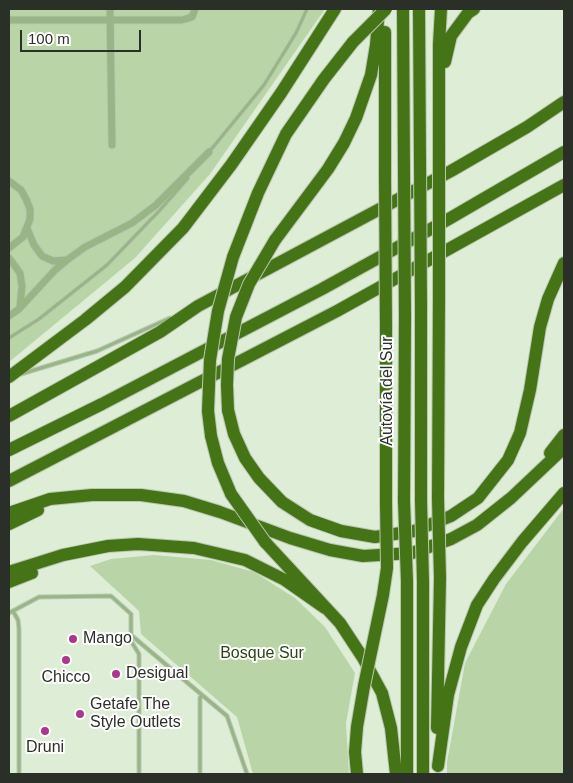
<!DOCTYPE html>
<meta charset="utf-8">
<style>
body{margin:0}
#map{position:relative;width:573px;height:783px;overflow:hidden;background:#deedd5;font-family:Helvetica,sans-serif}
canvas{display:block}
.frame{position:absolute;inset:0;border:10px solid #2a3027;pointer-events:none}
.scale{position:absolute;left:20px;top:30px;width:121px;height:22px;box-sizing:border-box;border:2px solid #2a3027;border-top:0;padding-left:6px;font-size:15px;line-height:18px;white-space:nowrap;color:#2a3027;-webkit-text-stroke:4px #fff;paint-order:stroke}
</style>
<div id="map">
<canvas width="573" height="783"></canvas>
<div class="frame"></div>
<div class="scale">100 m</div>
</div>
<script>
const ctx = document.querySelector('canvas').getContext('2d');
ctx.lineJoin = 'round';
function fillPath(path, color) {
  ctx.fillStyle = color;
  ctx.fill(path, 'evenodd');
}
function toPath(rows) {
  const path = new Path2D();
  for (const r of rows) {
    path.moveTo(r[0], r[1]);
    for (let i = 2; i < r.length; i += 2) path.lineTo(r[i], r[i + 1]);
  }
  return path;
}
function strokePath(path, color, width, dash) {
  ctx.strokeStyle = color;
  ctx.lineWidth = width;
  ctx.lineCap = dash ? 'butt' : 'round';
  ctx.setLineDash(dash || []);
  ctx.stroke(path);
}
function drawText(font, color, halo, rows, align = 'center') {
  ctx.font = font + ' Helvetica,sans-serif';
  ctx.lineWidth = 4;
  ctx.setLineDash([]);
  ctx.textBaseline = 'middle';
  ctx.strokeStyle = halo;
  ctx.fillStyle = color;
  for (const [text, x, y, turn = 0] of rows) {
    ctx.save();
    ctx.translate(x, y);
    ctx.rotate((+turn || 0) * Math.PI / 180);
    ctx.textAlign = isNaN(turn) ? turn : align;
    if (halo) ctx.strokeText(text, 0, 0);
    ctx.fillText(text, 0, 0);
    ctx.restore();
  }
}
fillPath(toPath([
 [9,9,325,9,210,174,135,258,9,362],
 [564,508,564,774,447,774,447,762,465,663,506,584],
 [154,555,211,560,254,572,295,598,325,627,355,673,346,723,349,774,253,774,237,717,141,634,139,611,90,566,111,559]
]), '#b9d5a8');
const lane = toPath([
 [209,152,264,85,296,33,307,9],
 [9,338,39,319,107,265,160,210,188,178],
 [21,374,97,351,170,318],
 [13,611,18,620,19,629,19,774],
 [9,613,39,597,111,596,131,614,131,635],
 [202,695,227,716,247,774],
 [139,774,139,654,131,641,131,635,202,695,200,698,200,774]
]);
const street = toPath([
 [110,9,112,145],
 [9,20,182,20,192,17,195,9],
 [9,181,21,190,26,199,30,209,30,219,23,237,9,248],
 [27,228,34,245,42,256,53,261,66,260],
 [9,258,20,273,22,286,20,306],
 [9,316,19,309,55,270,67,260,85,247,132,223,156,205,209,152]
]);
const highway = toPath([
 [403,9,404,171],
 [419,9,420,162],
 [385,32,385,177],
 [445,62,451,36,468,13,474,9],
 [439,148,439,44,441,9],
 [275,240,328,169,344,143,356,118,371,75,376,45,379,9],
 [233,257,258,193,286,134,324,79,353,42],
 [9,377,85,320,125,287,183,228,231,165,281,93,335,9],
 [228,410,234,434,245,458,259,478,282,502,310,520,341,531,375,537,414,531,451,516,478,498,508,460,520,433,530,390,540,327,548,299,564,263],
 [208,411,211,436,218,463,231,494],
 [9,416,160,332,198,306,451,171,527,127,564,102],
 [9,450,102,404,322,289,447,220,564,152],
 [550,453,564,435],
 [9,481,337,311,564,185],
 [438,499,439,297],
 [404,501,405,317],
 [421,501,421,305],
 [386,503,386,327],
 [9,513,50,499,92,495,141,495,184,501,220,512,290,538,330,550,363,556,412,553,451,539,477,525,511,498,564,448],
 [9,524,38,510],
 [265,542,340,623,363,658,382,693,391,728,396,774],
 [9,572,63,555,108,546,138,544,194,548,245,560,285,580,325,608],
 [407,581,407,774],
 [9,582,32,573],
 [423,582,423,774],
 [437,728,440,578],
 [438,766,448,695,461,647,477,605,494,579,522,542,564,493],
 [357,774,355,752,357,727,364,686]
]);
strokePath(lane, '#bac7b2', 5);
strokePath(street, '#bac7b2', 9);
strokePath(highway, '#bac7b2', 14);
strokePath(lane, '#98b585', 3);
strokePath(street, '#98b585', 7);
strokePath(highway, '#447415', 12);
const highwayBridge = toPath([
 [353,42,386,9],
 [439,148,439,297],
 [420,162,421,305],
 [404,171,405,317],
 [385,177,386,327],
 [228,410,227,385,228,359,236,317,249,284,275,240],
 [208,411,210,360,218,311,233,257],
 [231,494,265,542],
 [438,499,440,578],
 [404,501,407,581],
 [421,501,423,582],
 [364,686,383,595,387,568,386,503]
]);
strokePath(highwayBridge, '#bac7b2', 14, []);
strokePath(highwayBridge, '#447415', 12);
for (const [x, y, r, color] of [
 [73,639,5,"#af3589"],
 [66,660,5,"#af3589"],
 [116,674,5,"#af3589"],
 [80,714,5,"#af3589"],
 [45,731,5,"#af3589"]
]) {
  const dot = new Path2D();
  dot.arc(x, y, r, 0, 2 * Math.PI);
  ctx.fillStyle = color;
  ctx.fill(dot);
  strokePath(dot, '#fff', 2);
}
drawText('16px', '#2a3027', '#fff', [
 ["Autovía del Sur",388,391,-90]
]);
drawText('16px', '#2a3027', '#fff', [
 ["Mango",83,639],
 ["Desigual",126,674],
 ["Chicco",66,678,"center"],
 ["Getafe The",90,705],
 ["Style Outlets",90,723],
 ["Druni",45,748,"center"]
], 'left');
drawText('16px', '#2a4513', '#fff', [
 ["Bosque Sur",262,654]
]);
</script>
